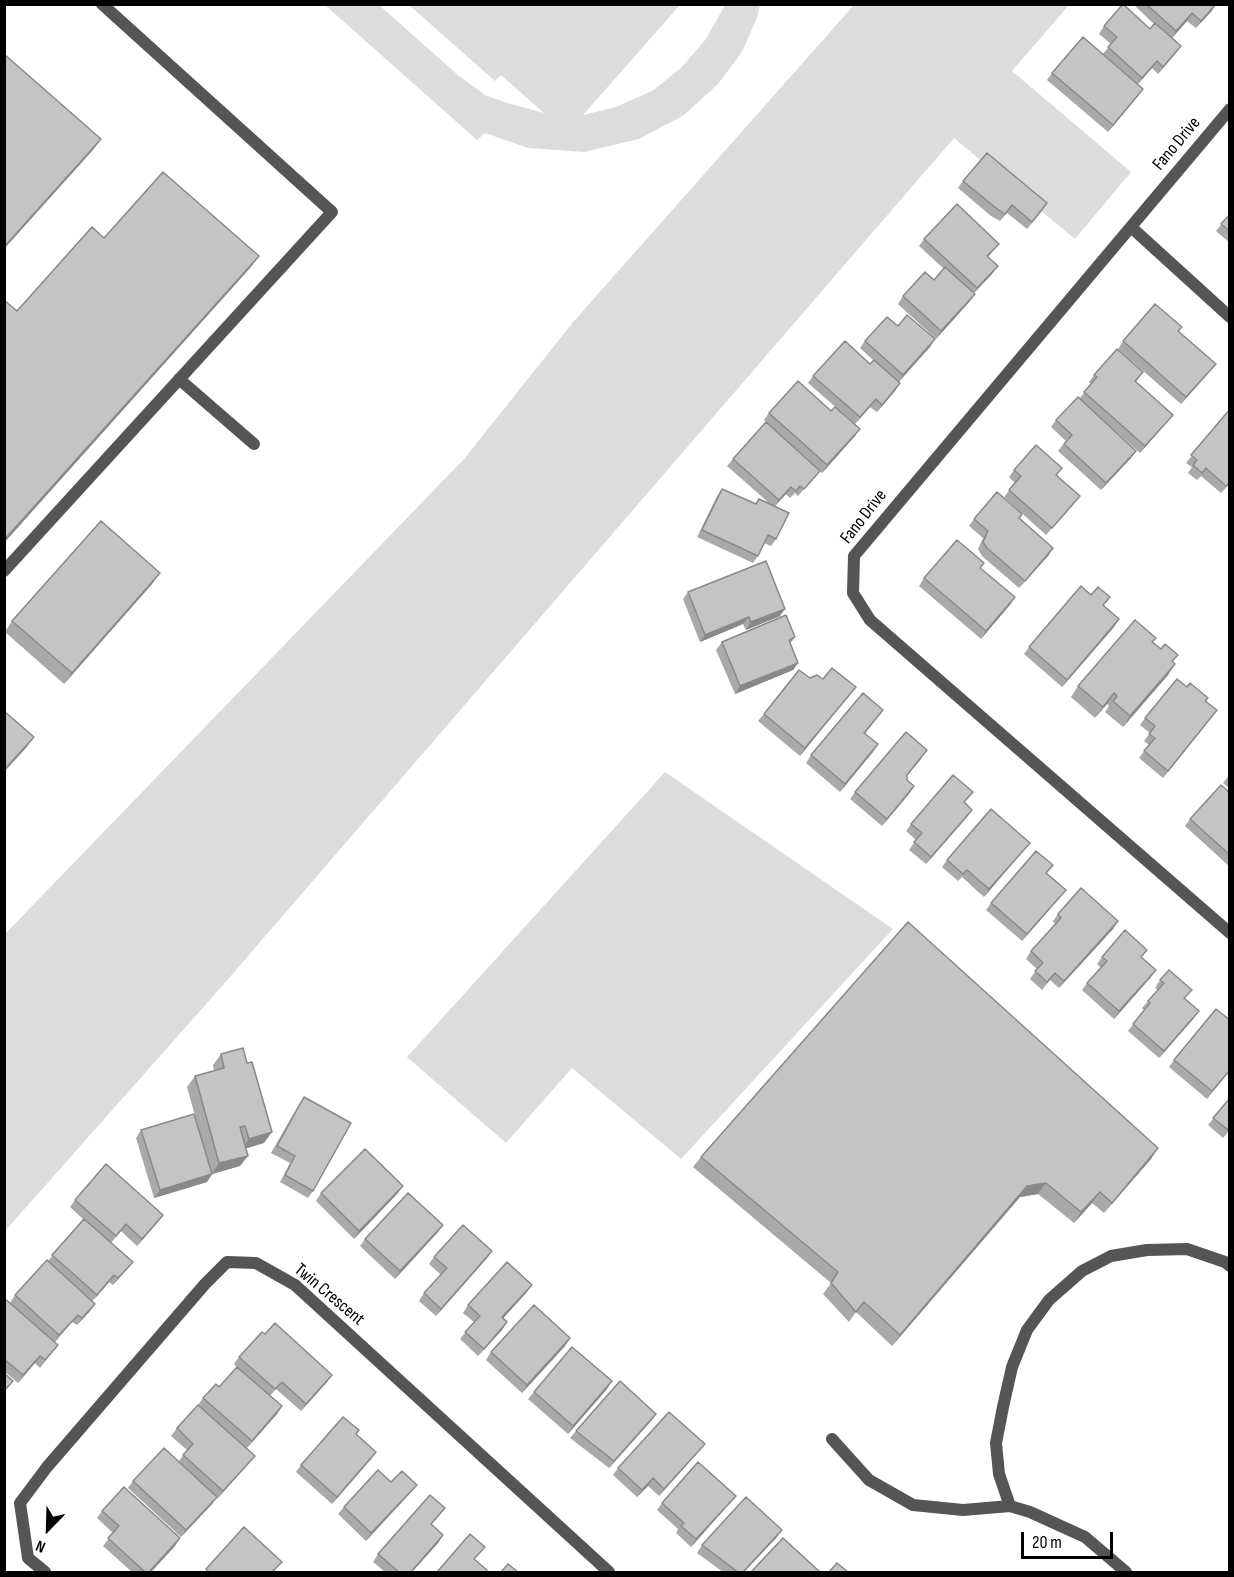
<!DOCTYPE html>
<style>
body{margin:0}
#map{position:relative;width:1234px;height:1577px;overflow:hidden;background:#fff;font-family:"Sofia Sans Condensed",sans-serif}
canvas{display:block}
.frame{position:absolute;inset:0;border:6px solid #000;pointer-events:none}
.north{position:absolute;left:18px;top:1499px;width:60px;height:60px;-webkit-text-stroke:4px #fff;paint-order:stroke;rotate:203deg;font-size:16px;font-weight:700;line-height:24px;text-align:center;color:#000}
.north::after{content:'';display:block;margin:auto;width:21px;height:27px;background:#000;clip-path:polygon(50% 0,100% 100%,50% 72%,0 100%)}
.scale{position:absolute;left:1021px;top:1532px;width:92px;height:27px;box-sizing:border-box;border:3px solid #000;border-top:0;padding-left:8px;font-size:18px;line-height:21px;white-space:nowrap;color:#000;-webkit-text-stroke:4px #fff;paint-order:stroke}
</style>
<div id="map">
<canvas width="1234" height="1577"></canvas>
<div class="frame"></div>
<div class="north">N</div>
<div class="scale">20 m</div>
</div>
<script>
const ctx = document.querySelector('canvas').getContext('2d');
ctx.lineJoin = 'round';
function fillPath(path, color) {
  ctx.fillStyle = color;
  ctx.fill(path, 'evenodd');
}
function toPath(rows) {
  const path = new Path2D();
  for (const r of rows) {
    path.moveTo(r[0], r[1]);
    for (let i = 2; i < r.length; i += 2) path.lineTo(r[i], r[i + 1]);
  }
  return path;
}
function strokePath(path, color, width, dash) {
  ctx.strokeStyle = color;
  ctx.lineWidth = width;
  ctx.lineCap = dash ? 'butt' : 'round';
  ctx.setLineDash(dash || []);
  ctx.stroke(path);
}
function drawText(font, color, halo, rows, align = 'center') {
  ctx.font = font + ' "Sofia Sans Condensed",sans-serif';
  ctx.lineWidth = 4.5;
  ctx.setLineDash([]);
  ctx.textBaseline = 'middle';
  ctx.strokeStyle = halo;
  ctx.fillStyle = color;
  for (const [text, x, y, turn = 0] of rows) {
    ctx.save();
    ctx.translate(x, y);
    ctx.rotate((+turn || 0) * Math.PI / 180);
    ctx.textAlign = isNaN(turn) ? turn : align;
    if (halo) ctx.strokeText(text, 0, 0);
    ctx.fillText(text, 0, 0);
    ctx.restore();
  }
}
fillPath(toPath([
 [325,5,379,5,459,76,485,95,507,103,544,113,501,75,495,81,409,5,680,5,583,115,616,107,652,91,681,68,706,39,725,5,760,5,757,18,742,52,718,84,684,115,639,139,584,152,528,148,485,133,477,140],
 [854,5,1069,5,1012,71,1131,172,1075,239,954,138,223,985,5,1231,5,934,464,459,574,321],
 [665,772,893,929,681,1159,572,1068,506,1143,407,1057]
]), '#dcdcdc');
strokePath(toPath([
 [179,379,254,444],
 [4,571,332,212,102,4],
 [832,1439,869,1480,913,1505,963,1510,1010,1506,1030,1512,1085,1537,1126,1572],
 [1010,1506,999,1474,996,1443,1003,1407,1012,1367,1027,1330,1049,1300,1082,1271,1111,1256,1147,1250,1187,1249,1225,1262,1230,1266]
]), '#555', 12);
strokePath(toPath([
 [1230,109,854,556,853,593,870,620,1230,933],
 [1131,227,1230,317],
 [45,1572,28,1558,20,1503,47,1467,205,1284,227,1262,256,1263,295,1285,609,1572]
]), '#555', 12);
fillPath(toPath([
 [1133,4,1216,4,1196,28,1187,21,1172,38,1181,46,1158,74,1152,68,1138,84,1138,96,1108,132,1047,80,1052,73,1103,54,1111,44,1099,34,1104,26,1150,29,1154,24],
 [963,181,1042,211,1027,229,1007,213,1000,221,991,216,958,188],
 [1230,214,1230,243,1216,231],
 [924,239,999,244,988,257,992,274,974,293,970,301,936,339,898,304,903,296,934,280,944,269,919,246],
 [898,326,930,347,899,382,895,391,877,412,870,407,855,424,808,383,813,376,870,364,873,360,860,348,865,341],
 [1123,341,1210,371,1181,404,1118,349],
 [1143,372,1136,382,1173,415,1167,422,1140,453,1109,425,1136,451,1131,458,1101,490,1058,451,1066,441,1051,427,1056,420,1080,398,1091,384,1089,382,1094,375],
 [1230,409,1230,483,1221,493,1201,476,1197,480,1188,473,1192,467,1186,463],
 [831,411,855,436,822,473,764,420,769,413],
 [733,459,814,478,798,496,795,493,790,498,786,494,775,506,776,539,771,546,764,543,758,556,753,563,697,537,717,496,722,489,755,504,759,499,769,503,727,466],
 [1014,470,1057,476,1074,504,1046,535,1004,497,1015,483,1009,477],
 [974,519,1019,519,1053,548,1048,556,1019,588,982,556,978,549,983,538,969,526],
 [980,568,1015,597,981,639,919,586,924,578],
 [152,584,64,684,5,632,12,621],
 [688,592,780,616,746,630,743,624,700,642,683,599],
 [1091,595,1119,619,1114,627,1062,687,1024,654,1029,647],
 [795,637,790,644,798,663,793,670,735,694,716,650,722,642],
 [1153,642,1161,649,1178,655,1173,661,1168,675,1123,727,1105,712,1109,706,1107,704,1095,718,1071,697,1078,686],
 [810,678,823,679,850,694,800,756,758,721,764,714],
 [1187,687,1208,698,1206,701,1217,710,1163,778,1139,758,1149,745,1144,741,1150,733,1140,725,1145,718],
 [883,710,865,734,878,744,840,792,806,763,811,755],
 [922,758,907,776,907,780,914,786,882,826,850,799,855,792],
 [1230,774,1230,789,1223,783],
 [1230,793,1230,867,1185,826,1190,819],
 [964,803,967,817,926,864,909,850,916,840,906,831,911,824],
 [1024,850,984,897,962,877,958,881,942,867,947,860],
 [1047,873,1060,897,1022,941,986,910,991,903],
 [1058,914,1118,921,1113,929,1059,988,1050,980,1042,990,1030,979,1037,969,1026,959,1031,951,1055,924,1053,921],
 [1102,957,1142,957,1151,977,1114,1019,1082,990,1087,983,1101,968,1097,964],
 [1160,980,1185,998,1194,1018,1159,1058,1128,1031,1144,1010,1142,1008,1158,990,1155,988],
 [1230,1020,1230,1071,1207,1099,1169,1067,1174,1060],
 [221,1054,264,1143,246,1148,240,1166,212,1174,207,1182,154,1198,136,1138,141,1130,206,1155,187,1087,195,1076,214,1071,213,1065],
 [304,1097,313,1191,308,1198,280,1182,290,1163,271,1153,299,1104],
 [1230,1098,1230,1130,1223,1138,1208,1125],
 [701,1157,1151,1159,1104,1213,1092,1203,1074,1223,1038,1194,1020,1197,892,1346,856,1312,849,1322,823,1294,831,1283,693,1167],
 [321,1193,398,1193,354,1239,316,1201],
 [75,1200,163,1215,158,1222,137,1246,121,1231,111,1243,127,1269,113,1285,109,1282,92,1301,90,1311,77,1325,72,1322,55,1342,58,1345,40,1368,35,1363,18,1383,4,1371,4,1298,10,1303,15,1295,48,1261,83,1219,70,1207],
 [438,1232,395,1279,360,1246,365,1239],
 [492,1251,487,1258,436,1316,419,1301,424,1293,441,1275,429,1264,434,1257],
 [527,1292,503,1318,507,1322,502,1330,478,1356,460,1339,474,1322,463,1313,468,1305],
 [570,1338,565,1346,522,1393,486,1360,491,1352],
 [239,1357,327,1382,301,1411,276,1389,270,1396,282,1406,277,1414,246,1449,249,1463,217,1499,216,1497,212,1504,181,1537,128,1488,133,1481,179,1461,187,1450,171,1436,177,1428,198,1405,203,1398,219,1387,237,1367,234,1364],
 [607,1389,568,1434,528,1399,534,1392],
 [656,1414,651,1421,609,1468,570,1438,576,1431],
 [356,1434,376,1452,371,1459,332,1504,296,1472,301,1465],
 [705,1444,699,1451,659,1496,648,1486,637,1497,613,1475,618,1468],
 [417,1485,411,1492,366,1541,338,1514,344,1507],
 [736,1496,730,1503,691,1547,676,1533,678,1529,657,1510,662,1503],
 [445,1508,431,1525,443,1535,438,1543,412,1572,385,1572,373,1562,378,1554],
 [102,1511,175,1546,151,1572,132,1572,103,1546,113,1533,97,1518],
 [777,1537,744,1572,723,1572,697,1553,702,1545]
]), '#a9a9a9');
fillPath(toPath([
 [1216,4,1211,12,1196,28,1201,21],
 [1192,13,1187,21,1171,39,1176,31],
 [1181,46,1176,53,1158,74,1163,67],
 [1157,61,1152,68,1137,85,1142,78],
 [1143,89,1138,96,1108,132,1113,125],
 [101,139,93,150,4,249,4,247],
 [259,256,251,267,4,543,4,540],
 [998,266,992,274,972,295,977,288],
 [975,294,970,301,936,339,941,331],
 [935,339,930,347,898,382,903,375],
 [1216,364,1210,371,1181,404,1186,397],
 [900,383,895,391,877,412,882,405],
 [876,399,870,407,855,424,860,417],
 [1173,415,1167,422,1140,453,1145,446],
 [860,429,855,436,822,473,827,465],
 [1136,451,1131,458,1101,490,1106,483],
 [791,487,786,494,773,508,779,500],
 [1053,548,1048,556,1019,588,1025,581],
 [160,573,152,584,64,684,72,673],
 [1015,597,1010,605,981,639,986,631],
 [785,609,780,616,746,630,751,622],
 [749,617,743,624,700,642,705,635],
 [1119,619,1114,627,1062,687,1067,680],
 [798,663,793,670,735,694,740,686],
 [1175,664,1168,675,1123,727,1130,716],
 [856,687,850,694,800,756,805,748],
 [1114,693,1107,704,1095,718,1103,707],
 [1217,710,1211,718,1163,778,1168,771],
 [34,737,26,748,4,772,4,770],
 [878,744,873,752,840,792,845,784],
 [914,786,909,794,882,826,887,819],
 [972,810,967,817,926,864,931,857],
 [1030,843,1024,850,984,897,989,889],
 [1066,890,1060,897,1022,941,1027,934],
 [1118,921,1113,929,1059,988,1064,981],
 [1156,970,1151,977,1114,1019,1119,1011],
 [1199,1011,1194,1018,1159,1058,1164,1051],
 [272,1132,264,1143,241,1150,249,1139],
 [1158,1148,1151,1159,1104,1213,1112,1203],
 [248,1156,240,1166,212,1174,219,1163],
 [212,1174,207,1182,154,1198,160,1190],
 [1046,1183,1038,1194,1020,1197,892,1346,900,1335,1027,1186],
 [403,1186,398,1193,354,1239,359,1231],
 [1100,1192,1092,1203,1074,1223,1081,1212],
 [163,1215,158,1222,137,1246,142,1239],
 [443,1225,438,1232,395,1279,400,1271],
 [492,1251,487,1258,436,1316,441,1309],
 [133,1262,127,1269,113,1285,118,1278],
 [114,1275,109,1282,92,1302,97,1295],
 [532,1285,527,1292,497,1325,502,1317],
 [95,1304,90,1311,77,1325,82,1318],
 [78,1315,72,1322,54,1342,59,1335],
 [507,1322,502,1330,478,1356,484,1349],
 [570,1338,565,1346,522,1393,527,1385],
 [40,1356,35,1363,18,1383,23,1375],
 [332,1375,327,1382,301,1411,306,1404],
 [612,1381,607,1389,568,1434,573,1426],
 [282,1406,277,1414,246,1449,252,1441],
 [656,1414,651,1421,609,1468,614,1461],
 [705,1444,699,1451,659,1496,664,1489],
 [376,1452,371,1459,332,1504,337,1497],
 [255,1456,249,1463,217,1499,223,1491],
 [653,1478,648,1486,637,1497,642,1490],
 [417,1485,411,1492,366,1541,371,1533],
 [736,1496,730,1503,691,1547,696,1539],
 [217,1497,212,1504,181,1537,186,1530],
 [782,1530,777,1537,744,1572,743,1572],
 [443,1535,438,1543,412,1572,411,1572],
 [180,1538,175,1546,151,1572,149,1572]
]), '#898989');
const building = toPath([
 [1123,4,1150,29,1155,23,1181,46,1163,67,1157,61,1142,78,1108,47,1117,37,1104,26,1123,4],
 [1146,4,1216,4,1201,21,1192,13,1176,31,1146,4],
 [1083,37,1143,89,1113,125,1052,73,1083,37],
 [4,54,101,139,4,247,4,54],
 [987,153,1047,203,1032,222,1012,205,1005,214,996,208,963,181,987,153],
 [163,172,259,256,4,540,4,300,17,311,92,227,104,238,163,172],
 [957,204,999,244,987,256,998,266,977,288,924,239,957,204],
 [1230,214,1230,231,1221,224,1230,214],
 [945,267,975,294,941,331,903,296,925,272,934,280,945,267],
 [1155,304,1182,327,1178,331,1216,364,1186,397,1123,341,1155,304],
 [907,315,935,339,903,375,865,341,887,317,898,326,907,315],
 [845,341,870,364,874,360,900,383,882,405,876,399,860,417,813,376,845,341],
 [1117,349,1143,372,1135,381,1173,415,1145,446,1084,392,1097,377,1094,375,1117,349],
 [798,381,831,411,835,407,860,429,827,465,769,413,798,381],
 [1078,397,1136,451,1106,483,1064,444,1072,435,1056,420,1078,397],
 [1230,409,1230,482,1226,486,1206,468,1202,473,1193,465,1197,460,1191,455,1230,409],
 [766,422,820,471,804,489,800,486,796,491,791,487,779,500,733,459,766,422],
 [1036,445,1062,468,1056,475,1080,496,1052,528,1009,490,1021,476,1014,470,1036,445],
 [722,489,756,504,759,499,789,513,776,539,768,535,758,556,702,530,722,489],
 [997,492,1022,514,1019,518,1053,548,1025,581,987,548,983,542,988,531,974,519,997,492],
 [101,521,160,573,72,673,12,621,101,521],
 [957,540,984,563,980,568,1015,597,986,631,924,578,957,540],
 [766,561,785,609,751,622,749,617,705,635,688,592,766,561],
 [1081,586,1091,595,1098,587,1110,597,1103,605,1119,619,1067,680,1029,647,1081,586],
 [786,615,795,637,789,640,798,663,740,686,722,642,786,615],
 [1135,620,1156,638,1152,642,1161,649,1165,644,1178,655,1172,661,1175,664,1130,716,1113,701,1117,696,1114,693,1103,707,1078,686,1135,620],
 [832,668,856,687,805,748,764,714,799,670,810,678,817,675,823,679,832,668],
 [1177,679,1187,687,1190,683,1208,698,1205,701,1217,710,1168,771,1144,751,1155,738,1149,734,1155,726,1145,718,1177,679],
 [863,693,883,710,864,733,878,744,845,784,811,755,863,693],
 [4,711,34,737,4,770,4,711],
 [906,732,927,750,907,775,907,780,914,786,887,819,855,792,906,732],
 [953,775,973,792,964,802,972,810,931,857,914,842,922,833,911,824,953,775],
 [1221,785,1230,793,1230,855,1190,819,1221,785],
 [991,809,1030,843,989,889,967,870,963,874,947,860,991,809],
 [1036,851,1053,865,1046,873,1066,890,1027,934,991,903,1036,851],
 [1081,888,1118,921,1064,981,1055,973,1047,982,1035,971,1043,963,1031,951,1061,918,1058,914,1081,888],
 [908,922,1158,1148,1112,1203,1100,1192,1081,1212,1046,1183,1027,1186,900,1335,864,1302,856,1312,831,1283,838,1272,701,1157,908,922],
 [1125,930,1147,950,1141,957,1156,970,1119,1011,1087,983,1107,961,1102,957,1125,930],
 [1169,970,1192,990,1184,998,1199,1011,1164,1051,1133,1024,1150,1003,1148,1001,1164,983,1160,980,1169,970],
 [1216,1009,1230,1020,1230,1070,1212,1091,1174,1060,1216,1009],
 [243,1048,247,1063,252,1062,272,1132,249,1139,245,1126,240,1127,248,1156,219,1163,195,1076,224,1068,221,1054,243,1048],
 [304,1097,351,1123,313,1191,285,1175,295,1156,277,1146,304,1097],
 [1230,1098,1230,1128,1228,1130,1213,1118,1230,1098],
 [194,1114,212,1174,160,1190,141,1130,194,1114],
 [365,1149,403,1186,359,1231,321,1193,365,1149],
 [106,1164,163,1215,142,1239,126,1224,116,1236,75,1200,106,1164],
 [408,1193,443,1225,400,1271,365,1239,408,1193],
 [84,1219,133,1262,118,1278,114,1275,97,1295,52,1255,84,1219],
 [463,1225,492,1251,441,1309,424,1293,447,1268,434,1257,463,1225],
 [47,1260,95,1304,82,1318,78,1315,59,1335,15,1295,47,1260],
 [507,1262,532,1285,502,1317,507,1322,484,1349,465,1332,480,1316,468,1305,507,1262],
 [4,1298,58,1345,45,1360,40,1356,23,1375,4,1359,4,1298],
 [534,1305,570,1338,527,1385,491,1352,534,1305],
 [275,1323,332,1375,306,1404,282,1382,275,1389,239,1357,262,1332,265,1334,275,1323],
 [572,1347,612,1381,573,1426,534,1392,572,1347],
 [237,1367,282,1406,252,1441,203,1398,216,1384,219,1387,237,1367],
 [4,1373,13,1381,4,1391,4,1373],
 [620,1381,656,1414,614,1461,576,1431,620,1381],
 [198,1405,255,1456,223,1491,183,1455,193,1444,177,1428,198,1405],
 [669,1412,705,1444,664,1489,653,1478,642,1490,618,1468,669,1412],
 [343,1417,359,1430,356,1434,376,1452,337,1497,301,1465,343,1417],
 [164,1448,217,1497,186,1530,133,1481,164,1448],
 [698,1462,736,1496,696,1539,681,1526,684,1523,662,1503,698,1462],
 [378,1470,391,1482,402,1471,417,1485,371,1533,344,1507,378,1470],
 [124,1487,180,1538,149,1572,145,1572,108,1538,119,1526,102,1511,124,1487],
 [430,1495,445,1508,431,1524,443,1535,411,1572,399,1572,378,1554,430,1495],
 [746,1497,782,1530,743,1572,738,1572,702,1545,746,1497],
 [244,1527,282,1562,272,1572,209,1572,206,1569,244,1527],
 [470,1534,485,1547,474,1559,487,1570,485,1572,437,1572,470,1534],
 [783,1538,820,1572,751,1572,783,1538],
 [837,1563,848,1572,829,1572,837,1563],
 [508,1564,518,1572,501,1572,508,1564]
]);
fillPath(building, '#c4c4c4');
strokePath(building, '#898989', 1.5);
drawText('18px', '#000', '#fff', [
 ["Fano Drive",1177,144,-50],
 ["Fano Drive",864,517,-52],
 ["Twin Crescent",329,1295,40]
]);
</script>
